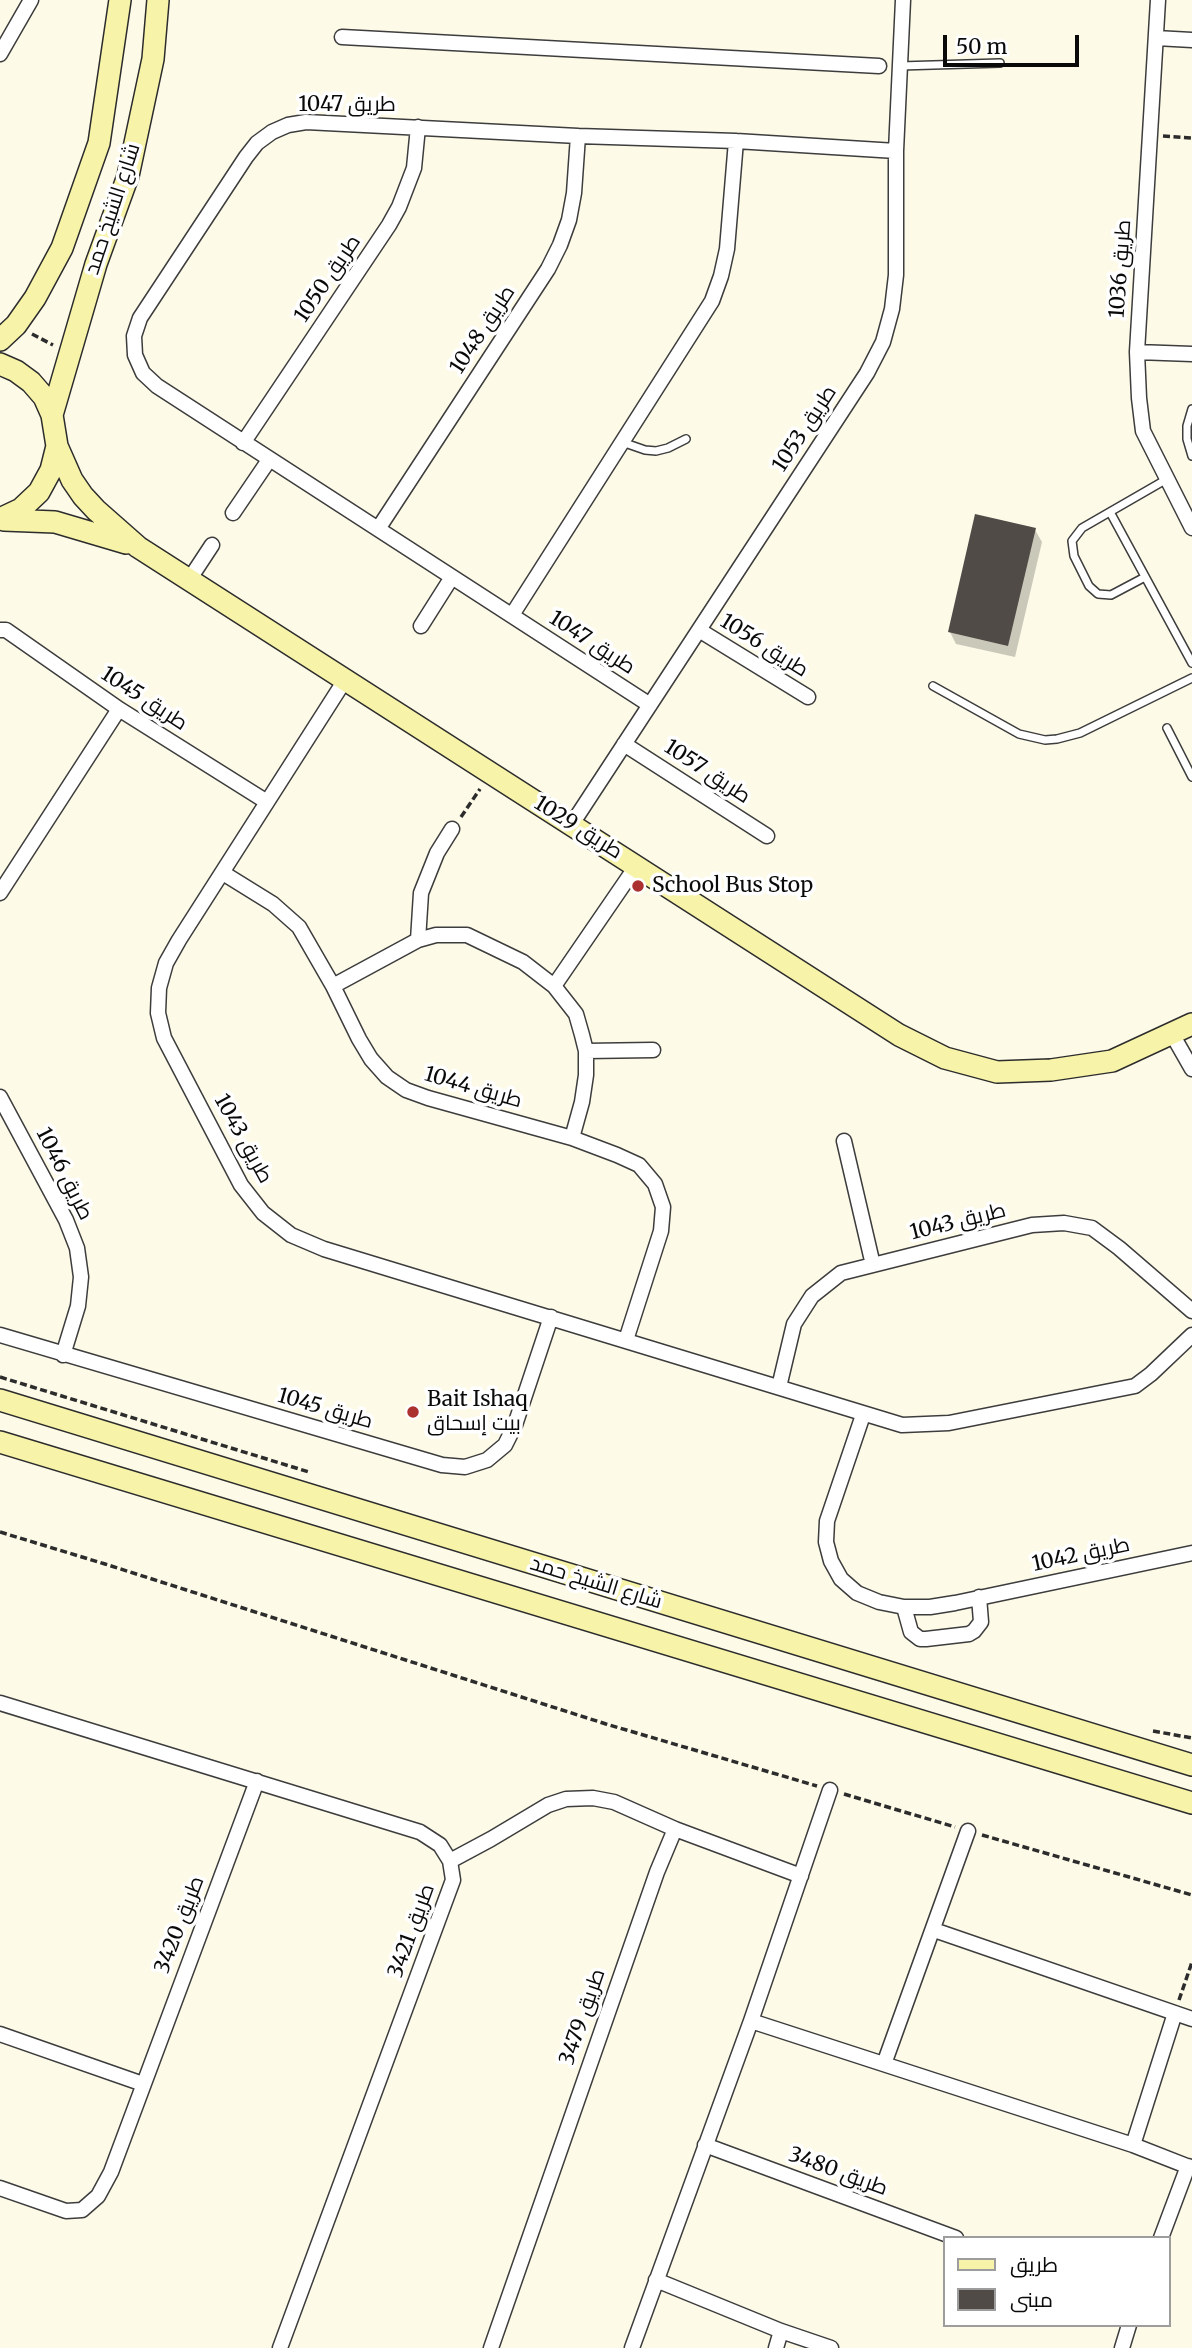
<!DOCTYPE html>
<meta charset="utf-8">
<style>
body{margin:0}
#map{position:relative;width:1192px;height:2348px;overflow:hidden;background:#fdfae8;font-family:Merriweather,Cairo,serif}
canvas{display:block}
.legend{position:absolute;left:943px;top:2236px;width:228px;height:91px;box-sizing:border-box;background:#fff;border:2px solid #9d9d9d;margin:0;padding:9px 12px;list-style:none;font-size:21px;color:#0a0a0a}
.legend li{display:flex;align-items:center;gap:14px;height:35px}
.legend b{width:35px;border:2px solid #9d9d9d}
.scale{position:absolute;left:943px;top:35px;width:136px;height:32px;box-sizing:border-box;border:4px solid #0a0a0a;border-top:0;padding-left:9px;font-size:21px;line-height:24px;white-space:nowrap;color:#0a0a0a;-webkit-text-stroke:5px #fff;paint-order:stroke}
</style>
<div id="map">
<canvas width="1192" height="2348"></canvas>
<ul class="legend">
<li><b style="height:9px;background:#f7f3a9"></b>طريق</li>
<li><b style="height:19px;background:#514b47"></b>مبنى</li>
</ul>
<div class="scale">50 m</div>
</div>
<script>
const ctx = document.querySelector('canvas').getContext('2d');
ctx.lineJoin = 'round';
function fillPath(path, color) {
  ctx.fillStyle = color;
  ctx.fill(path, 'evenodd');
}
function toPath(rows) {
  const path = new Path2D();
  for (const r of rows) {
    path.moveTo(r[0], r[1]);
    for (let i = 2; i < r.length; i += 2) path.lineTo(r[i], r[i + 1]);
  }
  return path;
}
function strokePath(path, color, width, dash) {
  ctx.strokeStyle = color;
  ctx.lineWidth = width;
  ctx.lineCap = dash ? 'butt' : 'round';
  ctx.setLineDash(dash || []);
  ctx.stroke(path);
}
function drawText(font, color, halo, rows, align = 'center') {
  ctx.font = font + ' Merriweather,Cairo,serif';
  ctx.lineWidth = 7;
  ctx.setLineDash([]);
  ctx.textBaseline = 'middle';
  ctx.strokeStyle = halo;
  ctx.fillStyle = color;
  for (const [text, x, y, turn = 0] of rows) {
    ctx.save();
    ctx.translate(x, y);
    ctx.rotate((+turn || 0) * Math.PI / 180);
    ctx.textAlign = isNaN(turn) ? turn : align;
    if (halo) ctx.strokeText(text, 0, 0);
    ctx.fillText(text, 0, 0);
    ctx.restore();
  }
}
fillPath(toPath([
 [1035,530,1042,542,1015,657,956,644,950,632]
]), '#0003');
fillPath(toPath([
 [975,514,1036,528,1008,646,948,632]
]), '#514b47');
const lane = toPath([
 [900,66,1000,63],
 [1192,409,1187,426,1187,439,1192,456],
 [622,442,645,450,656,451,668,448,686,439],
 [1110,512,1192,663],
 [1145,577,1111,595,1098,594,1089,586,1074,556,1072,541,1082,528,1167,479],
 [933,686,1019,734,1045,740,1057,739,1080,733,1192,678],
 [1167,728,1192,777]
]);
const street = toPath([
 [1158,0,1137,352,1139,398,1143,431,1192,528],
 [342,37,879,66],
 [1156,38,1192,40],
 [0,54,31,0],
 [1137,352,1192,354],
 [243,443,389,225,399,207,414,168,418,127],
 [233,513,269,460],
 [378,529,548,269,560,245,569,220,574,193,578,136],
 [189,580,212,545],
 [512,615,712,301,721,276,727,249,736,141],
 [421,626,452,577],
 [0,630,6,630,119,709,267,802],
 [699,630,808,697],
 [345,680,179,940,166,963,159,988,158,1013,164,1038,241,1185,263,1213,291,1235,324,1249,902,1425,949,1423,1135,1386,1151,1374,1192,1335],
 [650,705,157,386,143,373,135,355,134,336,140,318,246,157,257,143,272,132,288,125,306,122,578,136,736,141,896,151],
 [624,744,767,836],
 [572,824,867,373,883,342,892,309,896,275,896,151,903,0],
 [223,873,273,904,299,927,333,986,359,1039,371,1059,387,1077,406,1090,428,1098,572,1138,617,1155,639,1165,655,1184,663,1207,661,1231,626,1340],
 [0,893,119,709],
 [418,940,421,893,437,853,452,829],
 [333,986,418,940,436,935,467,935,523,962,554,986,576,1014,582,1035,586,1051,586,1075,582,1102,572,1138],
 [554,986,637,865],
 [1172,1034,1192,1069],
 [586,1051,653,1050],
 [0,1097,66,1220,77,1248,81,1277,78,1306,63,1355],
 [844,1141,873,1265],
 [0,1335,442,1465,465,1467,487,1460,505,1445,515,1425,551,1317],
 [779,1387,794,1324,812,1296,841,1273,1032,1225,1064,1223,1092,1228,1119,1248,1192,1311],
 [863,1415,827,1521,826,1542,831,1561,841,1579,857,1593,879,1602,904,1607,930,1607,955,1603,1192,1553],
 [904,1607,911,1632,920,1639,926,1639,969,1634,974,1631,981,1622,979,1597],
 [0,1703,420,1832,440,1845,450,1861,453,1880,280,2348],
 [450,1861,491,1839,548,1805,566,1799,593,1798,614,1802,675,1829],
 [934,1930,1192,2019],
 [751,2021,1133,2145,1192,2168],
 [0,2034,143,2084],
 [884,2064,968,1831],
 [705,2145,956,2238],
 [1133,2145,1175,2013],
 [0,2188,66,2211,82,2210,98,2196,111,2172,257,1781],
 [1161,2238,1188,2166],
 [656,2280,781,2331],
 [491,2348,657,1872,675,1829,801,1876],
 [632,2348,751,2021,830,1790],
 [776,2348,781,2331,831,2348],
 [1122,2348,1129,2325]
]);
const secondary = toPath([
 [0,340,16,325,35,298,62,248,99,143,120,0],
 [0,364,16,371,31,382,44,397,52,415,57,446,51,470,39,492,21,509,0,519],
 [52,415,96,264,128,176,153,59,158,0],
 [57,446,72,480,83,496,96,510,138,547,899,1035,945,1058,997,1072,1051,1070,1112,1061,1192,1024],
 [4,520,55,522,126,543],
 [0,1400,1192,1765],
 [0,1442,1192,1803]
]);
strokePath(lane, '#3d3d3d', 10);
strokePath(street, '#3d3d3d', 17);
strokePath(secondary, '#2c2c2c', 24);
strokePath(toPath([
 [1163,136,1192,138],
 [32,334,53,345],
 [461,817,480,789],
 [0,1377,309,1472],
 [0,1532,105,1564,606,1724,817,1786],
 [1153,1731,1192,1738],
 [844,1794,955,1827],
 [982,1835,1192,1895],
 [1179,2000,1192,1962]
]), '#2c2c2c', 3.5, [7, 3.5]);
strokePath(lane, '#fff', 7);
strokePath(street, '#fff', 14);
strokePath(secondary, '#f7f3a9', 21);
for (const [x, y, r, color] of [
 [638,886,7,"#ab3030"],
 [413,1412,7,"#ab3030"]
]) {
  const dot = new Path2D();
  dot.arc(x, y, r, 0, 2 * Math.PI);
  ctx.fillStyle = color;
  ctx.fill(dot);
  strokePath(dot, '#fff', 2.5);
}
drawText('21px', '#0a0a0a', '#fff', [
 ["طريق 1047",347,105],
 ["شارع الشيخ حمد",113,209,-72],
 ["طريق 1036",1121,269,-86],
 ["طريق 1050",328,279,-56],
 ["طريق 1048",483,330,-57],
 ["طريق 1053",805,429,-57],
 ["طريق 1047",592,643,33],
 ["طريق 1056",764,646,32],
 ["طريق 1045",144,699,33],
 ["طريق 1057",707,772,33],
 ["طريق 1029",578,828,32],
 ["طريق 1044",473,1088,16],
 ["طريق 1043",243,1139,61],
 ["طريق 1046",64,1174,63],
 ["طريق 1043",958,1222,-14],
 ["طريق 1045",325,1409,16],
 ["طريق 1042",1081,1555,-12],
 ["شارع الشيخ حمد",596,1583,17],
 ["طريق 3420",180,1925,-69],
 ["طريق 3421",412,1931,-70],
 ["طريق 3479",583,2017,-71],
 ["طريق 3480",838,2172,20]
]);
drawText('21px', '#0a0a0a', '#fff', [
 ["School Bus Stop",652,886],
 ["Bait Ishaq",427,1400],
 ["بيت إسحاق",427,1424]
], 'left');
</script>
